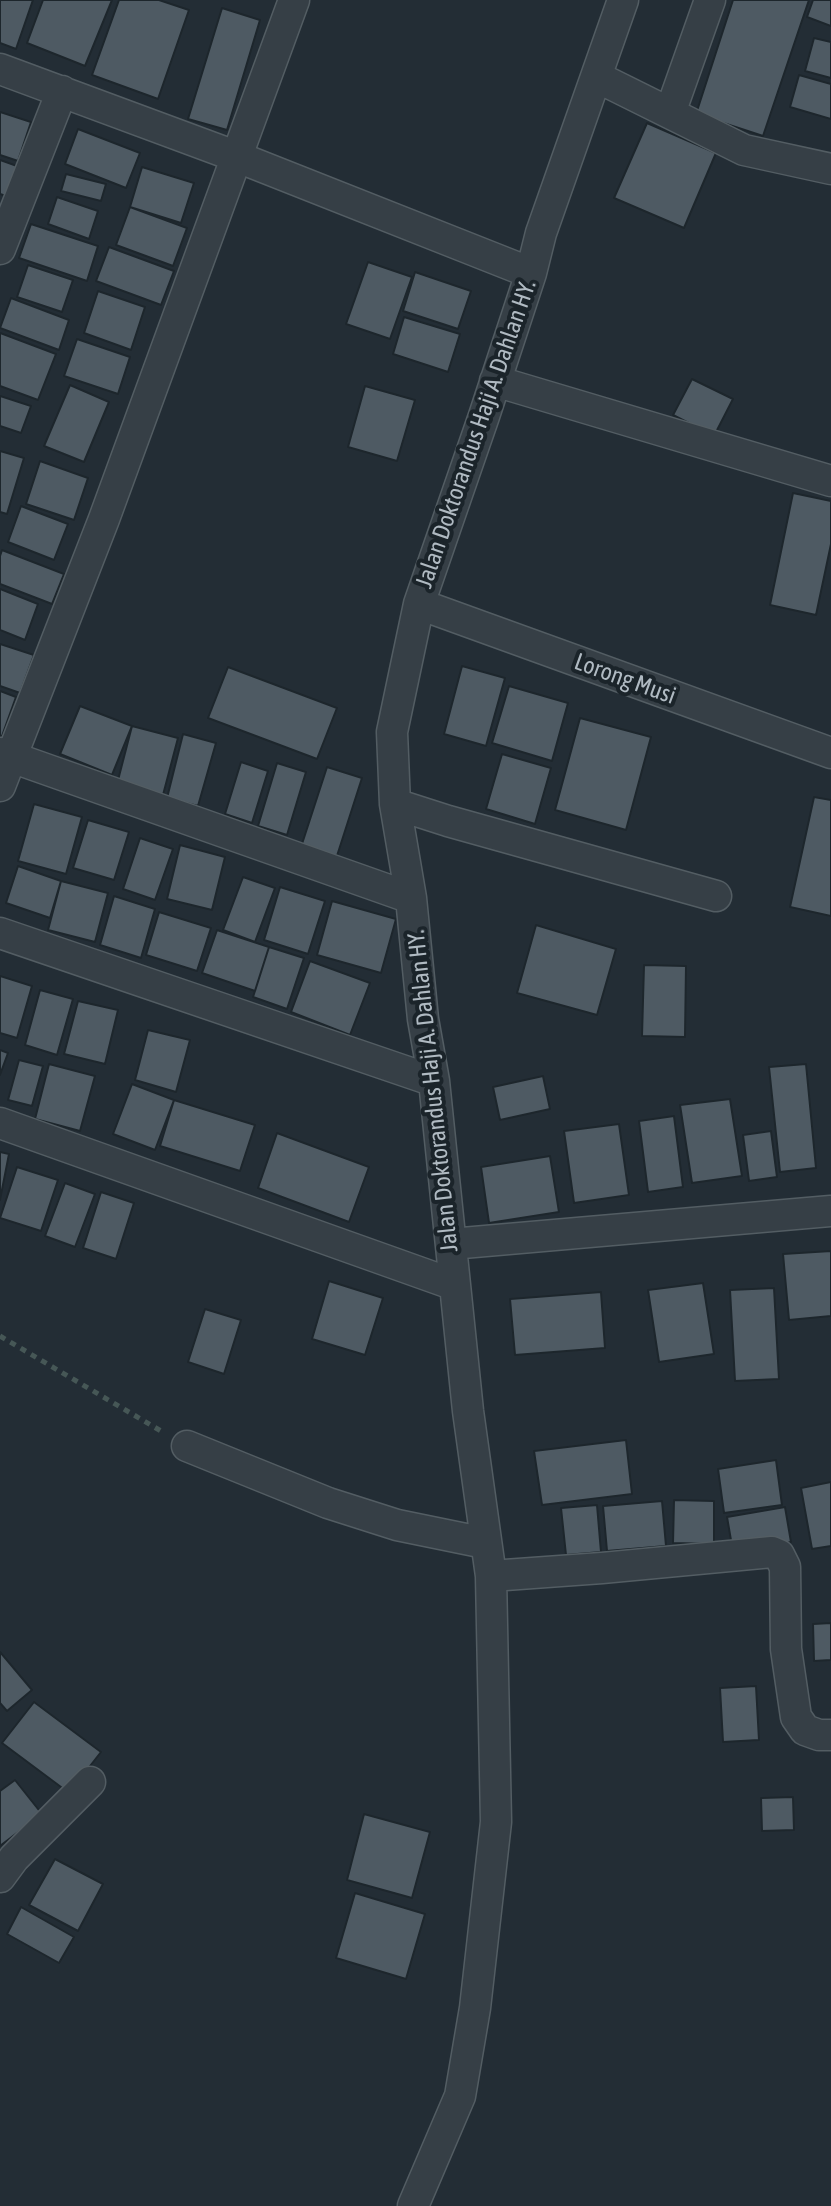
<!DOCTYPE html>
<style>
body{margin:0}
canvas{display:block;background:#232d35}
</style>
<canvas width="831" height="2206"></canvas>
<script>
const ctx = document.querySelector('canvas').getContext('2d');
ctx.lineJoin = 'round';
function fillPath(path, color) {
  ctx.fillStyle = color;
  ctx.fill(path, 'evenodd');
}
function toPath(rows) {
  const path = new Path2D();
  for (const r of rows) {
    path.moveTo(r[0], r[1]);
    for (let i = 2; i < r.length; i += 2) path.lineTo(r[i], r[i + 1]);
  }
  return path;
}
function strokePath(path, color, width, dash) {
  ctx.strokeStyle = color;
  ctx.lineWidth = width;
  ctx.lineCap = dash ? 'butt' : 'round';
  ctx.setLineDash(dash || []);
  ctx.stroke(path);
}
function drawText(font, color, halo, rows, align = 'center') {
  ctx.font = font + ' "Asap Condensed",sans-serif';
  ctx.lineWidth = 8;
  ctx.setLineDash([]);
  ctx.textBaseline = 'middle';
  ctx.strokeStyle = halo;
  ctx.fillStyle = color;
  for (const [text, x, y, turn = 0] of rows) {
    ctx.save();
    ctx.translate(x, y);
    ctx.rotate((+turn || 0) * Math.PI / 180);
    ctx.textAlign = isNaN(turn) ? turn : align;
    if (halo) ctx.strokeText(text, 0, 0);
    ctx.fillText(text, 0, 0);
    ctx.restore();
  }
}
const building = toPath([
 [0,0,33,0,16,49,0,43,0,0],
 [43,0,112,0,85,66,27,43,43,0],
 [119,0,159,0,189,10,158,99,92,75,119,0],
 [733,0,809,0,763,136,696,114,733,0],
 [813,0,831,0,831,26,807,17,813,0],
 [222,8,260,20,227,130,188,119,222,8],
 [814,38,831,42,831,78,805,71,814,38],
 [799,75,831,84,831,119,790,107,799,75],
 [0,112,31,122,18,161,0,155,0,112],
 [647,123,716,153,684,228,614,198,647,123],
 [78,129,140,153,126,188,65,164,78,129],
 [0,160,17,166,6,196,0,194,0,160],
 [142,167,194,183,181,223,130,207,142,167],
 [66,174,106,184,101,201,61,191,66,174],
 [57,197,98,211,89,239,48,224,57,197],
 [130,207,187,228,173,266,116,245,130,207],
 [31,224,98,246,87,281,19,258,31,224],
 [109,247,174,271,161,305,96,281,109,247],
 [368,262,412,277,390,339,346,324,368,262],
 [28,265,73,280,62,312,17,297,28,265],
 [415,272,471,291,458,329,403,311,415,272],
 [98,291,145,307,131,350,84,333,98,291],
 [11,298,69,320,59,350,0,328,11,298],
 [404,317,460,334,448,372,393,354,404,317],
 [0,333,56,354,38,400,0,386,0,333],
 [77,339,130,357,118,394,64,376,77,339],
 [692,379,733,399,714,436,673,415,692,379],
 [70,385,109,402,84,462,44,446,70,385],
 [365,386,415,400,397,461,348,447,365,386],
 [0,396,31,406,21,433,0,426,0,396],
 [0,451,24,458,7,514,0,512,0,451],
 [40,461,88,478,74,520,26,504,40,461],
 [793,493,831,501,831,544,816,615,770,605,793,493],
 [21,506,68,524,54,560,8,542,21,506],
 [2,550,64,574,52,604,0,584,0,556,2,550],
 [0,589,38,604,25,640,0,630,0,589],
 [0,644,34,655,20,693,0,686,0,644],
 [462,666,505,678,486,746,444,734,462,666],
 [228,667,337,708,317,759,208,718,228,667],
 [509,686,568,703,552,761,492,743,509,686],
 [0,691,16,697,2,736,0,736,0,691],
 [80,706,132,726,112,775,60,754,80,706],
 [580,718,651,737,626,830,555,810,580,718],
 [132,726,178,738,163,795,117,784,132,726],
 [183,734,216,743,198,806,167,798,183,734],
 [502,754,551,768,535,824,486,809,502,754],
 [241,762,268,771,252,823,225,814,241,762],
 [277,763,306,772,287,835,258,826,277,763],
 [327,767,362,778,336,859,301,847,327,767],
 [814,797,831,800,831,916,790,907,814,797],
 [34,804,82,817,66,874,18,861,34,804],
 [88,820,129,832,114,880,73,868,88,820],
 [140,838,173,849,155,900,123,889,140,838],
 [180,845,225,857,212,910,167,899,180,845],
 [18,866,61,881,50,918,6,903,18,866],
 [243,877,275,888,255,942,223,930,243,877],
 [61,881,108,893,95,942,48,930,61,881],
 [280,887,325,901,308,954,264,940,280,887],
 [114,896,155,909,141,958,100,945,114,896],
 [332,901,396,919,381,973,317,955,332,901],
 [159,912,211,928,197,971,146,955,159,912],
 [536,925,616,949,597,1015,517,993,536,925],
 [217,930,269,947,255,991,202,973,217,930],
 [269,947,304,958,287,1009,253,997,269,947],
 [310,961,370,983,350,1035,291,1012,310,961],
 [644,965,686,966,685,1037,642,1036,644,965],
 [0,976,32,986,17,1038,0,1033,0,976],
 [40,990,73,999,57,1055,25,1045,40,990],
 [78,1001,118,1010,105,1064,64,1054,78,1001],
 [148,1030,190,1040,176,1092,135,1080,148,1030],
 [0,1050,8,1053,0,1075,0,1050],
 [19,1060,43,1066,32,1106,8,1100,19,1060],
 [49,1064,95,1076,80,1131,35,1119,49,1064],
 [806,1064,816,1168,780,1172,769,1067,806,1064],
 [543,1076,550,1109,500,1120,493,1087,543,1076],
 [132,1084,174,1100,155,1150,113,1134,132,1084],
 [730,1099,742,1176,692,1183,680,1105,730,1099],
 [174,1100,255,1125,240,1171,160,1146,174,1100],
 [674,1116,683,1187,648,1192,639,1121,674,1116],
 [619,1124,629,1195,574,1203,564,1131,619,1124],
 [771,1131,777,1177,749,1181,743,1135,771,1131],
 [277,1133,369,1167,349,1222,258,1188,277,1133],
 [0,1152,9,1154,0,1200,0,1152],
 [550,1156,559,1212,489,1223,481,1167,550,1156],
 [17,1167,58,1180,41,1231,0,1218,17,1167],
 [65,1183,95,1194,75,1247,45,1236,65,1183],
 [101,1192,134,1203,116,1259,83,1248,101,1192],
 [831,1251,831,1316,789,1320,783,1254,831,1251],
 [329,1281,383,1298,365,1355,312,1339,329,1281],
 [703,1283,714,1354,659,1362,648,1290,703,1283],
 [774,1288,779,1379,735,1381,730,1290,774,1288],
 [601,1292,605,1348,515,1355,510,1299,601,1292],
 [205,1309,241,1320,224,1374,188,1362,205,1309],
 [626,1440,632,1494,542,1505,534,1451,626,1440],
 [776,1460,782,1505,724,1513,718,1469,776,1460],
 [831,1482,831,1546,812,1549,801,1488,831,1482],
 [674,1500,714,1501,714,1544,673,1543,674,1500],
 [662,1501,666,1546,607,1551,603,1506,662,1501],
 [597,1505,601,1552,566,1555,561,1508,597,1505],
 [785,1507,791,1542,733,1552,727,1517,785,1507],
 [831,1623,831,1660,814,1661,813,1624,831,1623],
 [0,1652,32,1690,7,1711,0,1703,0,1652],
 [756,1686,759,1740,723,1742,720,1688,756,1686],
 [34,1702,101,1752,69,1793,2,1743,34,1702],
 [15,1780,42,1814,0,1846,0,1791,15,1780],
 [793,1797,794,1830,762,1831,761,1798,793,1797],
 [364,1814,430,1832,412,1898,347,1880,364,1814],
 [55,1859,103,1884,78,1931,29,1905,55,1859],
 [355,1893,425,1914,406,1979,336,1958,355,1893],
 [21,1907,74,1937,59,1963,7,1934,21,1907]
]);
fillPath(building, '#4e5a63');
strokePath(building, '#1d262c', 2);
const street = toPath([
 [0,69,235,156,531,273],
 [597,77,744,150,831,169],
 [670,113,710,0],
 [0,249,62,91],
 [495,381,831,481],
 [419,604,831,753],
 [0,753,411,898],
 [0,786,104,519,294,0],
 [395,804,448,821,716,896],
 [0,933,434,1081],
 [0,1123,455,1285],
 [451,1244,831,1211],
 [187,1446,328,1503,397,1525,485,1543],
 [491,1576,602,1568,772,1552,779,1555,785,1567,786,1649,796,1717,805,1730,819,1735,831,1735],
 [0,1877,14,1858,90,1782],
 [413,2206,460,2096,475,2008,496,1822,491,1576,468,1411,434,1081,423,1019,411,898,395,804,392,732,419,604,484,416,531,273,541,233,623,0]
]);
strokePath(street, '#535d63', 33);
strokePath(toPath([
 [0,1336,161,1431]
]), '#465756', 5, [6, 6]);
strokePath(street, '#363f46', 30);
drawText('24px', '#b0bac2', '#1b242a', [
 ["Jalan Doktorandus Haji A. Dahlan HY.",476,434,-71],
 ["Lorong Musi",625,679,20],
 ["Jalan Doktorandus Haji A. Dahlan HY.",433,1091,-96]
]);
</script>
